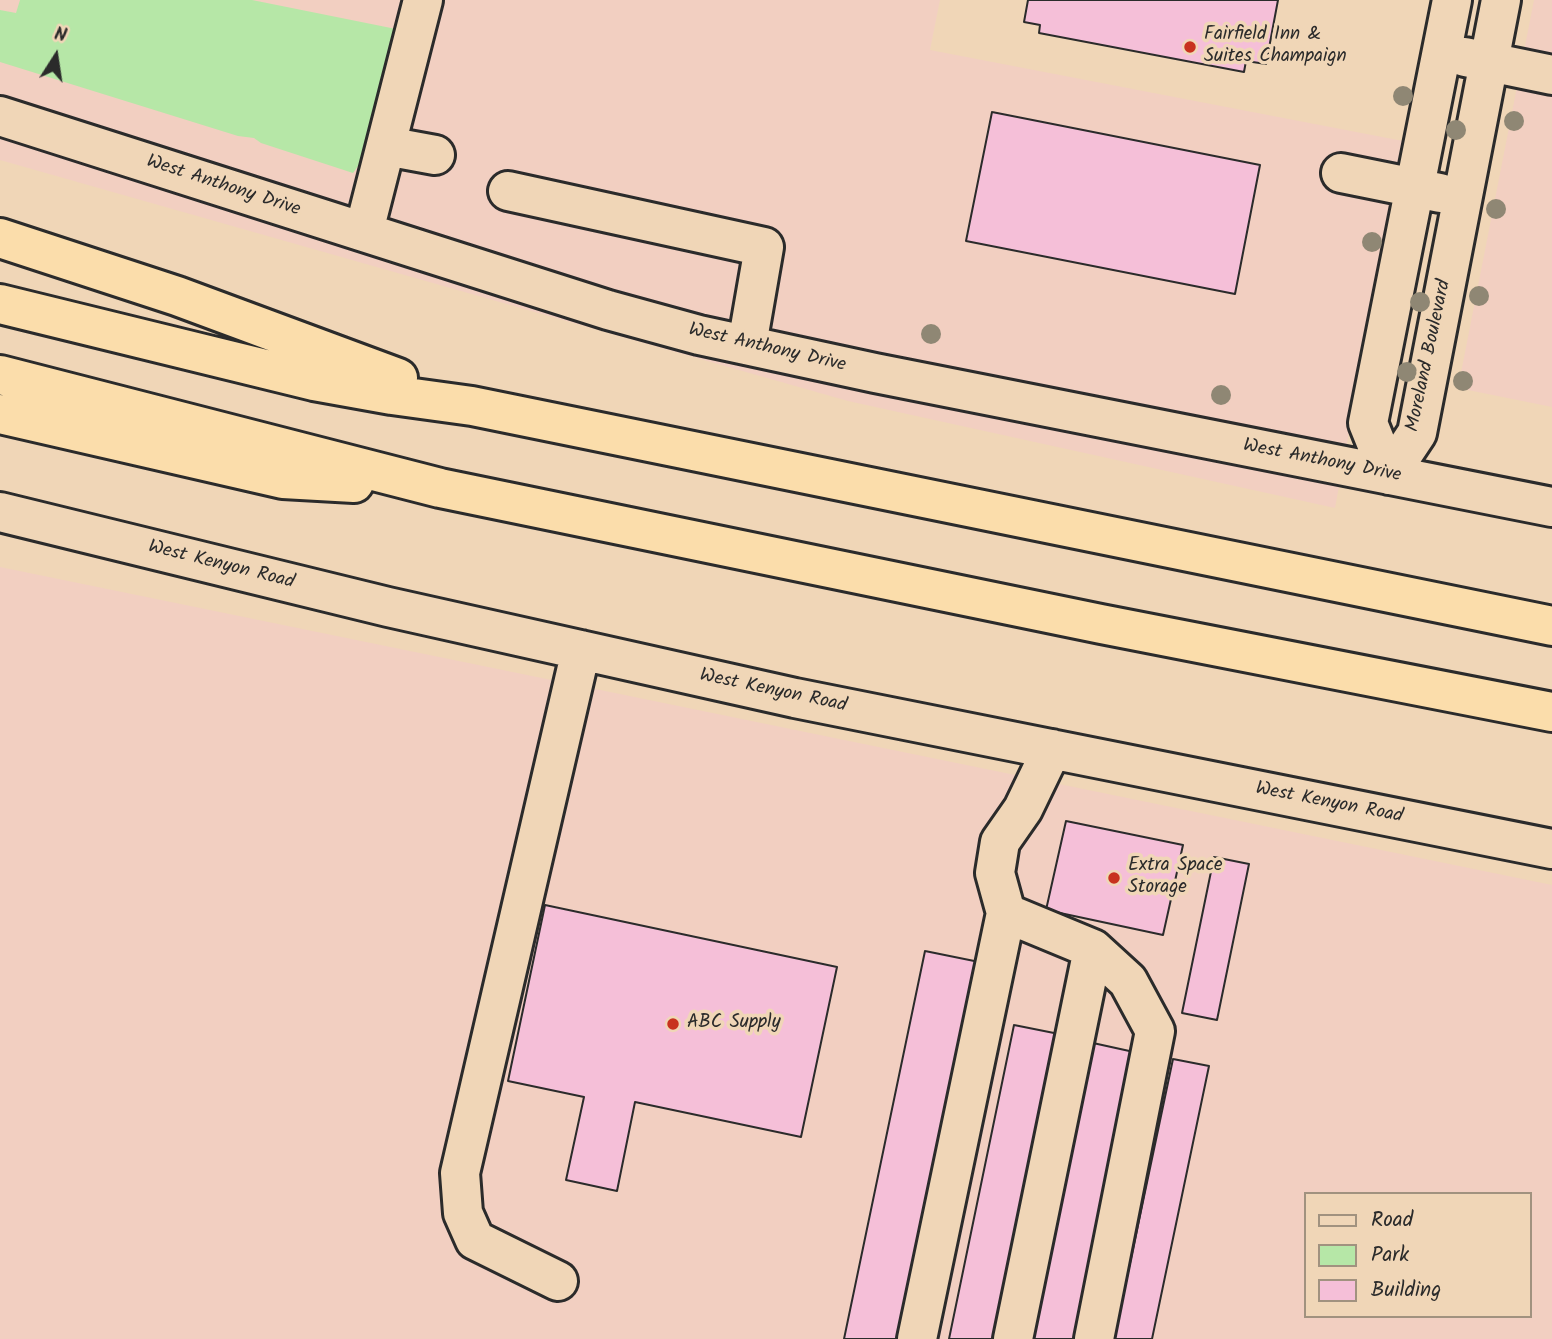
<!DOCTYPE html>
<style>
body{margin:0}
#map{position:relative;width:1552px;height:1339px;overflow:hidden;background:#f0d6b7;font-family:Kalam,sans-serif}
canvas{display:block}
.legend{position:absolute;left:1304px;top:1192px;width:228px;height:126px;box-sizing:border-box;background:#f0d6b7;border:2px solid #a1927f;margin:0;padding:9px 12px;list-style:none;font-size:21px;color:#2b2b2b}
.legend li{display:flex;align-items:center;gap:14px;height:35px}
.legend b{width:35px;border:2px solid #a1927f}
.north{position:absolute;left:21px;top:21px;width:70px;height:70px;-webkit-text-stroke:5px #f0d6b7;paint-order:stroke;rotate:12deg;font-size:19px;font-weight:700;line-height:28px;text-align:center;color:#2b2b2b}
.north::after{content:'';display:block;margin:auto;width:24px;height:32px;background:#2b2b2b;clip-path:polygon(50% 0,100% 100%,50% 72%,0 100%)}
</style>
<div id="map">
<canvas width="1552" height="1339"></canvas>
<ul class="legend">
<li><b style="height:9px;background:#f0d6b7"></b>Road</li>
<li><b style="height:19px;background:#b6e7a7"></b>Park</li>
<li><b style="height:19px;background:#f5bfd8"></b>Building</li>
</ul>
<div class="north">N</div>
</div>
<script>
const ctx = document.querySelector('canvas').getContext('2d');
ctx.lineJoin = 'round';
function fillPath(path, color) {
  ctx.fillStyle = color;
  ctx.fill(path, 'evenodd');
}
function toPath(rows) {
  const path = new Path2D();
  for (const r of rows) {
    path.moveTo(r[0], r[1]);
    for (let i = 2; i < r.length; i += 2) path.lineTo(r[i], r[i + 1]);
  }
  return path;
}
function strokePath(path, color, width, dash) {
  ctx.strokeStyle = color;
  ctx.lineWidth = width;
  ctx.lineCap = dash ? 'butt' : 'round';
  ctx.setLineDash(dash || []);
  ctx.stroke(path);
}
function drawText(font, color, halo, rows, align = 'center') {
  ctx.font = font + ' Kalam,sans-serif';
  ctx.lineWidth = 7;
  ctx.setLineDash([]);
  ctx.textBaseline = 'middle';
  ctx.strokeStyle = halo;
  ctx.fillStyle = color;
  for (const [text, x, y, turn = 0] of rows) {
    ctx.save();
    ctx.translate(x, y);
    ctx.rotate((+turn || 0) * Math.PI / 180);
    ctx.textAlign = isNaN(turn) ? turn : align;
    if (halo) ctx.strokeText(text, 0, 0);
    ctx.fillText(text, 0, 0);
    ctx.restore();
  }
}
fillPath(toPath([
 [0,0,940,0,930,50,1403,141,1335,508,848,401,0,160],
 [1534,0,1552,0,1552,407,1458,388],
 [0,567,1552,885,1552,1339,0,1339],
 [1305,1194,1529,1194,1529,1316,1305,1316]
]), '#f2cfc1');
fillPath(toPath([
 [20,0,252,0,396,29,361,162,353,173,261,143,254,138,238,136,0,62,0,10,16,13]
]), '#b6e7a7');
const building = toPath([
 [1028,0,1278,0,1266,64,1246,61,1244,72,1039,33,1040,25,1024,22,1028,0],
 [992,112,1260,165,1235,294,966,241,992,112],
 [1066,821,1183,845,1163,935,1046,910,1066,821],
 [1214,857,1249,864,1217,1020,1182,1013,1214,857],
 [545,905,837,967,801,1137,635,1102,617,1191,566,1180,584,1097,508,1081,545,905],
 [925,951,989,964,911,1339,844,1339,925,951],
 [1014,1025,1064,1035,1000,1339,949,1339,1014,1025],
 [1093,1043,1143,1054,1083,1339,1030,1339,1093,1043],
 [1173,1059,1209,1066,1152,1339,1114,1339,1173,1059]
]);
fillPath(building, '#f5bfd8');
strokePath(building, '#2b2b2b', 2);
const minor = toPath([
 [1465,57,1552,75],
 [0,116,608,310,699,335,875,373,1552,507],
 [386,146,435,155],
 [1341,173,1440,193],
 [508,191,764,247,747,345],
 [364,231,423,0],
 [1389,475,1417,433,1501,0],
 [1389,475,1368,423,1452,0],
 [0,512,388,607,795,698,1552,849],
 [1006,913,1093,949,1128,981,1155,1031,1094,1339],
 [558,1281,475,1240,463,1213,460,1173,581,650],
 [917,1339,1006,913,995,873,1000,842,1023,809,1052,749],
 [1013,1339,1093,949]
]);
const highway = toPath([
 [0,238,177,296,398,378],
 [0,304,314,381,392,395,472,406,1552,626],
 [0,375,440,488,1101,624,1552,712],
 [0,414,283,479,354,483]
]);
strokePath(minor, '#2b2b2b', 44);
strokePath(highway, '#2b2b2b', 44);
strokePath(minor, '#f0d6b7', 38);
strokePath(highway, '#fbddab', 38);
ctx.fillStyle = '#8f8774';
for (const [x, y] of [
 [1403,96],
 [1514,121],
 [1456,130],
 [1496,209],
 [1372,242],
 [1479,296],
 [1420,302],
 [931,334],
 [1407,372],
 [1463,381],
 [1221,395]
]) {
  ctx.beginPath();
  ctx.arc(x, y, 10, 0, 2 * Math.PI);
  ctx.fill();
}
for (const [x, y, r, color] of [
 [1190,47,7,"#c8321e"],
 [1114,878,7,"#c8321e"],
 [673,1024,7,"#c8321e"]
]) {
  const dot = new Path2D();
  dot.arc(x, y, r, 0, 2 * Math.PI);
  ctx.fillStyle = color;
  ctx.fill(dot);
  strokePath(dot, '#f0d6b7', 2.5);
}
drawText('19px', '#2b2b2b', '#f0d6b7', [
 ["Fairfield Inn &",1204,36],
 ["Suites Champaign",1204,58],
 ["Extra Space",1128,867],
 ["Storage",1128,889],
 ["ABC Supply",687,1024]
], 'left');
drawText('19px', '#2b2b2b', '#f0d6b7', [
 ["West Anthony Drive",223,187,18],
 ["West Anthony Drive",767,349,13],
 ["Moreland Boulevard",1430,356,-78],
 ["West Anthony Drive",1322,462,11],
 ["West Kenyon Road",221,566,14],
 ["West Kenyon Road",773,692,12],
 ["West Kenyon Road",1329,804,11]
]);
</script>
